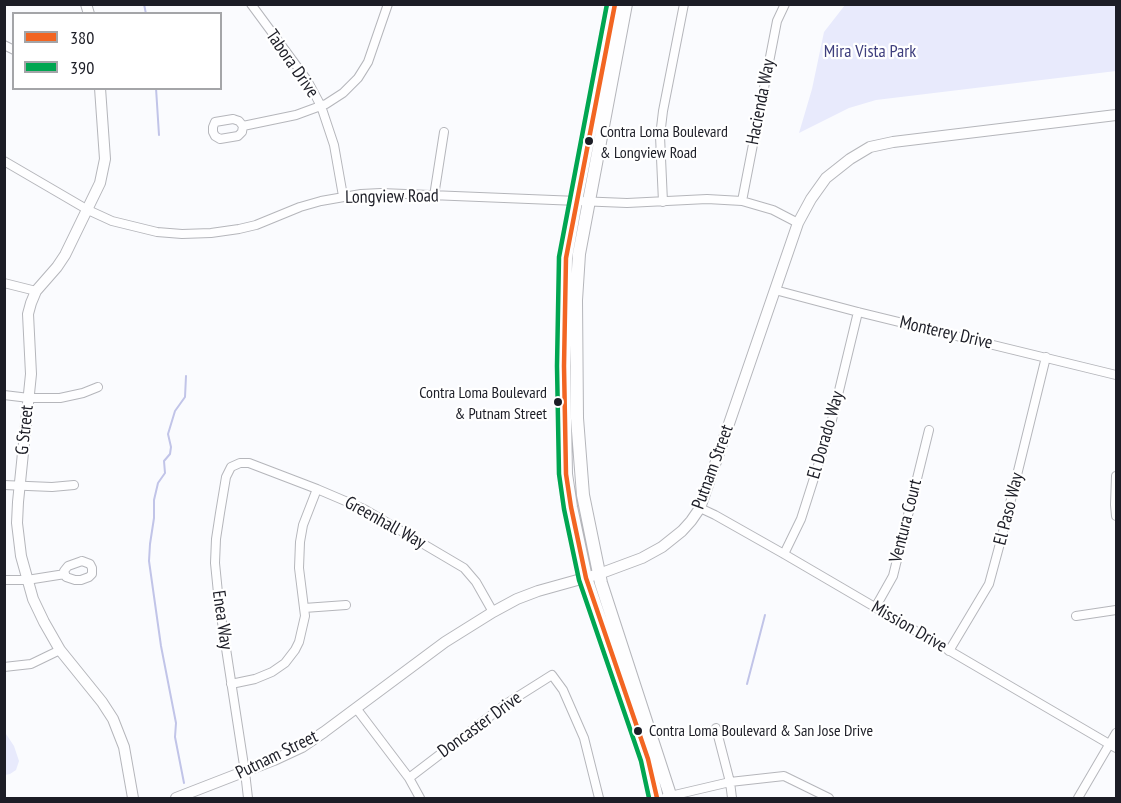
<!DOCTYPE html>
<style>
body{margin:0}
#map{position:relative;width:1121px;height:803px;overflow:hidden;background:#fafbfe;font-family:"PT Sans Narrow",sans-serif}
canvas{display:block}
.frame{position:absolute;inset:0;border:6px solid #1c1d26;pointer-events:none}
.legend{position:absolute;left:12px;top:12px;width:210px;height:78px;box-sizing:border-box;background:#fff;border:2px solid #a4a5a8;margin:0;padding:8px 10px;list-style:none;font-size:18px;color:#1c1d26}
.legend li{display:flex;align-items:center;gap:12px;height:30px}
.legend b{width:30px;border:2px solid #a4a5a8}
</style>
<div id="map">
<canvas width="1121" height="803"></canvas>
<div class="frame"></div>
<ul class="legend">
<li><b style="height:8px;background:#f26522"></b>380</li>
<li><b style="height:8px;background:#00a651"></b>390</li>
</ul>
</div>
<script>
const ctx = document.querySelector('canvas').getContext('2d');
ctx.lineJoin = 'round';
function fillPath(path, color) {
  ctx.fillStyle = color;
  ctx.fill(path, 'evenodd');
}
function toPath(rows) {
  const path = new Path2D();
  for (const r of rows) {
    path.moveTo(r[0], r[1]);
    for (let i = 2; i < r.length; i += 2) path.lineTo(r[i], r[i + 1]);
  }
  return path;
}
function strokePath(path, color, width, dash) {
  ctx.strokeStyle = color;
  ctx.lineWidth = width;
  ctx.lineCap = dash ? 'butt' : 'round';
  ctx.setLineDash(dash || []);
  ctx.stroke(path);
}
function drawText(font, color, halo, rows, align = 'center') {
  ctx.font = font + ' "PT Sans Narrow",sans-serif';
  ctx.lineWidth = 4.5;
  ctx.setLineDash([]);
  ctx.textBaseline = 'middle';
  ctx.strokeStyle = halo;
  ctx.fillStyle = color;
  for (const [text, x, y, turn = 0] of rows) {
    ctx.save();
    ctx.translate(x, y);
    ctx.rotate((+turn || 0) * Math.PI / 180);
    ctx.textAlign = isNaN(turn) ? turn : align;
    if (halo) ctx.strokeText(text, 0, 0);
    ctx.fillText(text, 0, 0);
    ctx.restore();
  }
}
fillPath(toPath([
 [845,5,1116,5,1116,71,876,100,849,108,799,133,812,89,824,32],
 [4,731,14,746,19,761,16,770,10,774,5,775]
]), '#e8eafc');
strokePath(toPath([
 [144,4,146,14],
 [156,88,159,135],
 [747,684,765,615],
 [184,783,175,737,176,723,161,646,149,561,150,544,154,518,154,500,158,483,165,473,164,461,170,454,171,447,168,434,175,411,185,397,186,376]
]), '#c1c4e8', 2);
const minor = toPath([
 [251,4,307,80,321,106,334,145,343,196],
 [4,45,14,50],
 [233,119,239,121,243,126,242,132,238,136,220,139,215,136,213,132,213,127,215,122,233,119],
 [243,126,296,115,326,104,343,93,358,78,368,62,388,4],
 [4,161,88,210,112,221,157,232,182,234,211,233,239,229,256,225,300,207,321,201,361,194,381,193,627,203,707,199,742,201,773,210,798,223],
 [434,196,444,132],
 [742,201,777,21,785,4],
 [663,202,660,136,663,111,684,4],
 [4,283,36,291],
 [775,290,858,312,1116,375],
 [4,395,29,398,60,398,83,393,98,387],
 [1116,476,1115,505,1116,516],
 [4,485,52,487,74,485],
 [700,508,715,515,784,554,1116,748],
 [784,554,801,519,830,428,858,312],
 [82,561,90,564,92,568,92,574,89,577,81,580,75,580,66,577,64,571,68,566,82,561],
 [4,580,27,580,65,574],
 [304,608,346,605],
 [875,608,893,576,929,430],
 [1076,616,1116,610],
 [949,651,989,584,1002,536,1046,357],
 [4,667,31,664,60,650],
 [231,684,255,679,272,672,285,663,295,650,299,642,305,616,299,568,300,542,303,525,317,489],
 [356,708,409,778,420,798],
 [716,728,730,782,732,798],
 [409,778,506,704,552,675,563,690,584,738,599,798],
 [666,797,730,782,784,776,829,798],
 [248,798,245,772,219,603,215,563,216,539,220,513,226,477,231,467,240,463,249,463,317,489,364,509,464,568,476,582,493,612],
 [1078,798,1116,733]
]);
const tertiary = toPath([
 [86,4,89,14],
 [100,88,105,159,100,183,65,255,57,267,36,291,31,303,28,314,31,374,18,502,17,523,21,556,33,599,44,622,60,650,102,702,113,719,124,747,133,798],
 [176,798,274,760,302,747,324,732,445,642,493,612,517,599,538,591,599,574,642,558,662,547,682,531,691,521,700,508,798,223,811,199,826,178,850,159,870,147,893,142,1116,115]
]);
const secondary = toPath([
 [615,4,576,201,566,258,564,366,566,474,571,507,586,578,648,759,657,798],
 [626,4,579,254,576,300,577,418,583,495,601,583,671,798]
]);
strokePath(minor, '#b5b6bb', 10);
strokePath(tertiary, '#b5b6bb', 12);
strokePath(secondary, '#b5b6bb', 14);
strokePath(minor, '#fefeff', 8);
strokePath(tertiary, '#fefeff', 10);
strokePath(secondary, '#fefeff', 12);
strokePath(toPath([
 [615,4,566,258,564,366,566,474,571,507,586,578,648,759,657,798]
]), '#f26522', 4.5);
strokePath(toPath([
 [607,4,559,257,557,366,559,474,564,509,579,580,641,761,649,798]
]), '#00a651', 4.5);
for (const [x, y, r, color] of [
 [589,141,5,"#1c1d26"],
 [558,402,5,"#1c1d26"],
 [638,731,5,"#1c1d26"]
]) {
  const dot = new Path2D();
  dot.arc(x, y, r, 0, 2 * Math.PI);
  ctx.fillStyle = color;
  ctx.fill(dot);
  strokePath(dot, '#fff', 2);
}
drawText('16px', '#1c1d26', '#fff', [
 ["Contra Loma Boulevard",600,132],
 ["& Longview Road",600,153],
 ["Contra Loma Boulevard",547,393,"right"],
 ["& Putnam Street",547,414,"right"],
 ["Contra Loma Boulevard & San Jose Drive",649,731]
], 'left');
drawText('18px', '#3f3f7e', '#fff', [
 ["Mira Vista Park",870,52]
]);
drawText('18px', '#1c1d26', '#fff', [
 ["Tabora Drive",292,64,55],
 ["Hacienda Way",761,102,-79],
 ["Longview Road",392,197,-1],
 ["Monterey Drive",946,333,13],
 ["G Street",25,430,-84],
 ["El Dorado Way",826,435,-74],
 ["Putnam Street",713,467,-70],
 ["El Paso Way",1009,509,-76],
 ["Ventura Court",906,521,-76],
 ["Greenhall Way",385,523,29],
 ["Enea Way",222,620,82],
 ["Mission Drive",909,627,30],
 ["Doncaster Drive",480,725,-36],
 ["Putnam Street",277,755,-26]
]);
</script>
